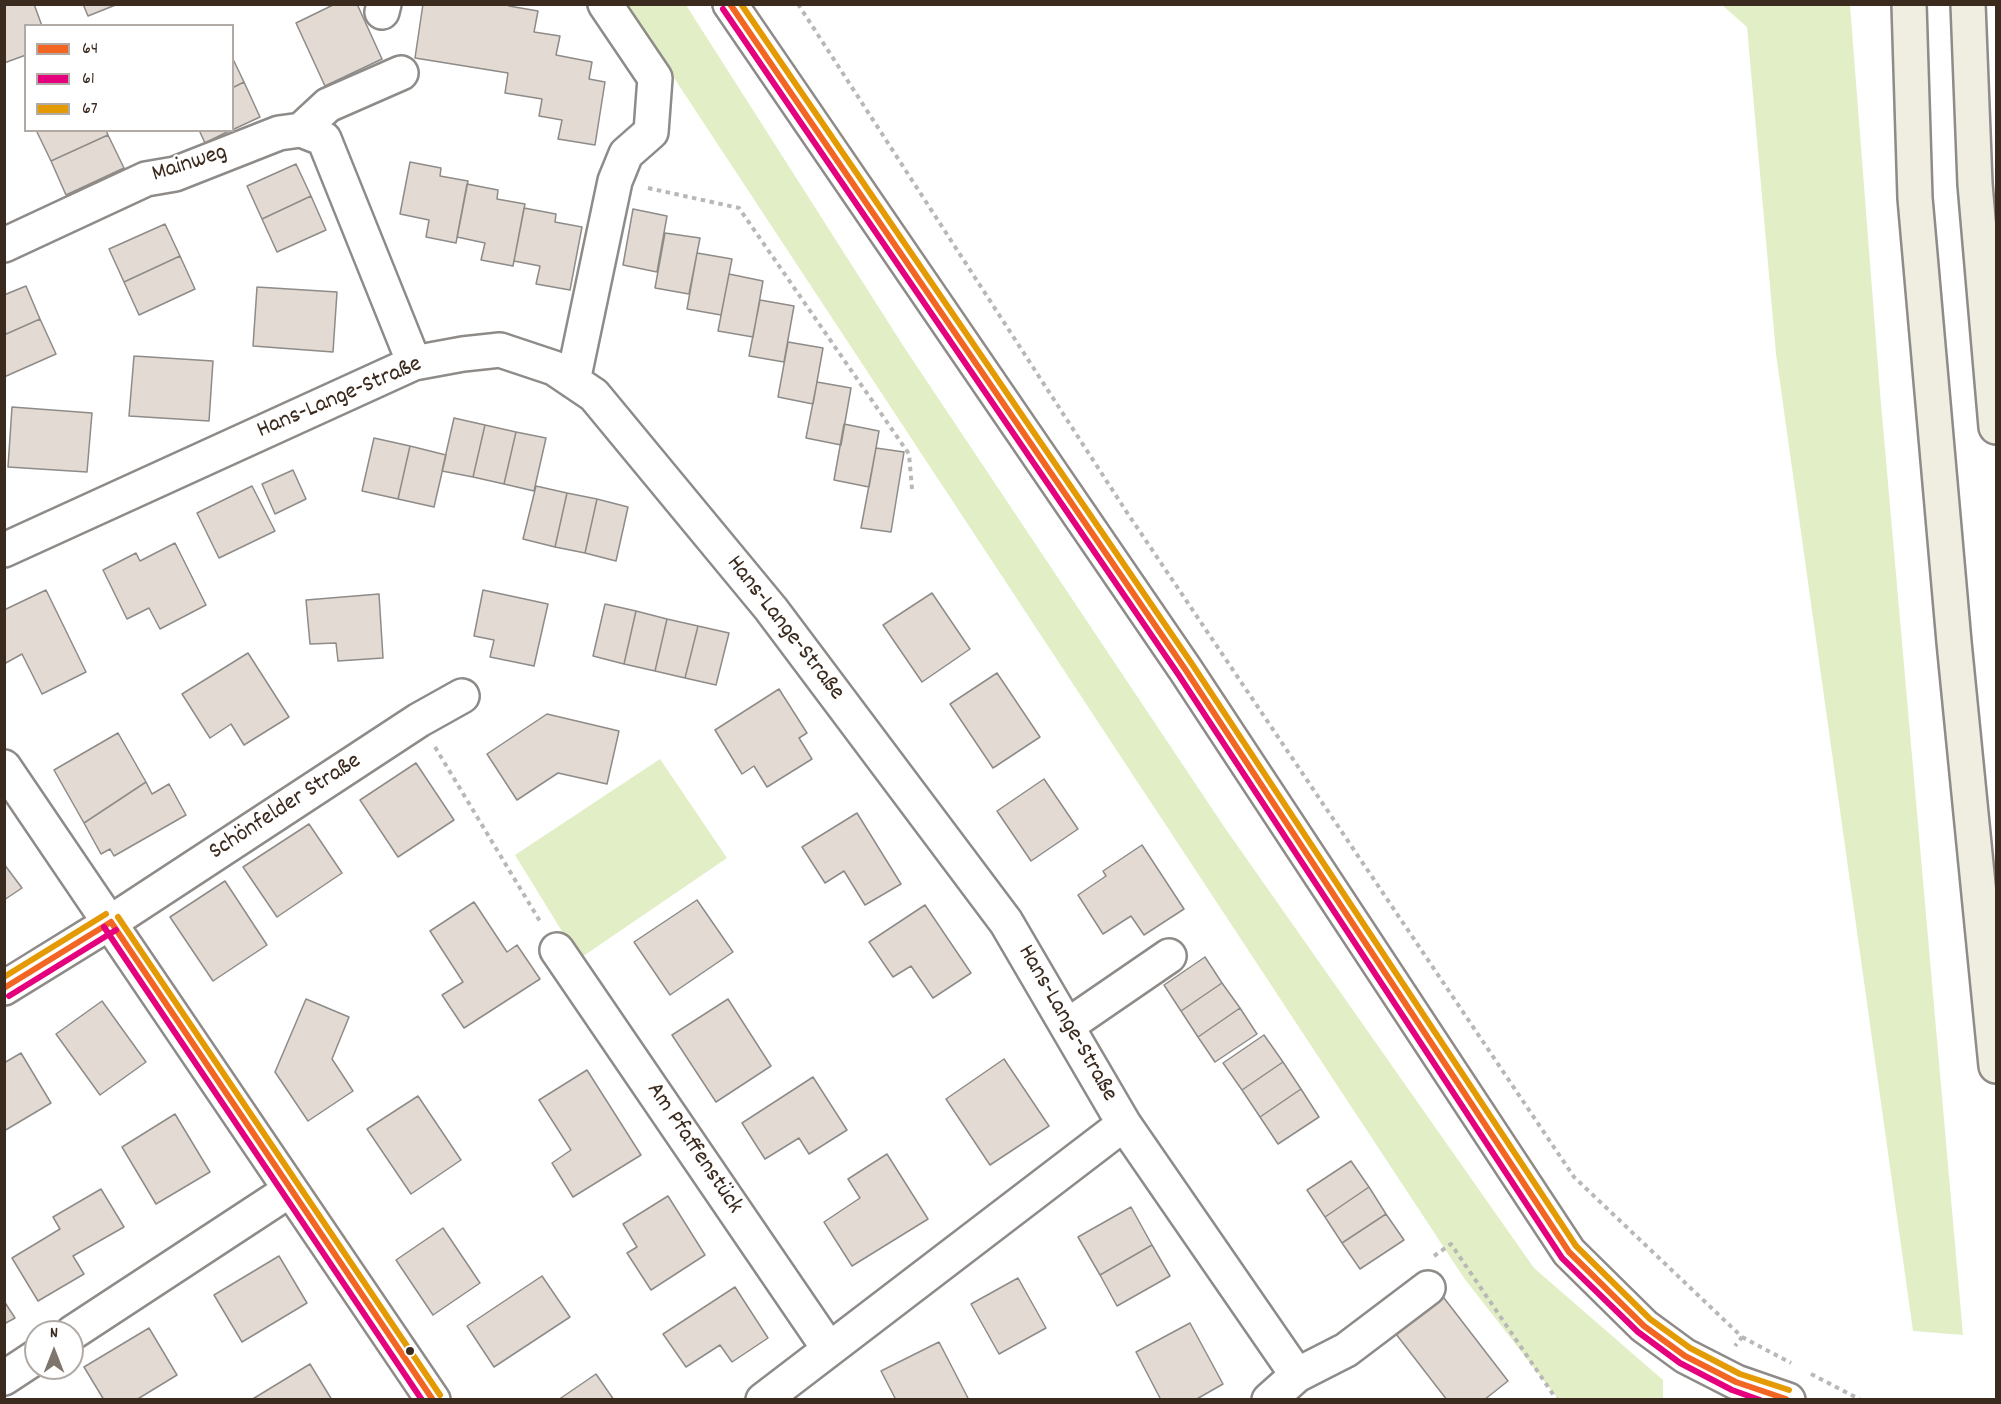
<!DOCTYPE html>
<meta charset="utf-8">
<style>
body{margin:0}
#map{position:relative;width:2001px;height:1404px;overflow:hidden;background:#fff;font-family:Dekko,sans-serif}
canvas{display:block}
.frame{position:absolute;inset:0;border:6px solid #3b2a1e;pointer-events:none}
.legend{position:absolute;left:24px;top:24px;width:210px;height:108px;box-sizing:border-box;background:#fff;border:2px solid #b1aaa5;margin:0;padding:8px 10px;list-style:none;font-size:18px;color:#3b2a1e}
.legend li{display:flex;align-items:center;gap:12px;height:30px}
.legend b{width:30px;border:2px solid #b1aaa5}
.north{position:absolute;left:24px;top:1320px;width:60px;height:60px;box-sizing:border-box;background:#fff;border:2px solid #b1aaa5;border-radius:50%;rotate:0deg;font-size:16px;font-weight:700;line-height:24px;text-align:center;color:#3b2a1e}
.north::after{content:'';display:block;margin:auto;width:21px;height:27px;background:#80756d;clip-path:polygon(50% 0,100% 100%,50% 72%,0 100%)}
</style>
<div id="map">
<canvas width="2001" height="1404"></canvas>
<div class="frame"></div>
<ul class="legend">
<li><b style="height:8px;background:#f26522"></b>64</li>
<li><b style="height:8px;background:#e5007d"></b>61</li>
<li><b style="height:8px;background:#e49a03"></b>67</li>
</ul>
<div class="north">N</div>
</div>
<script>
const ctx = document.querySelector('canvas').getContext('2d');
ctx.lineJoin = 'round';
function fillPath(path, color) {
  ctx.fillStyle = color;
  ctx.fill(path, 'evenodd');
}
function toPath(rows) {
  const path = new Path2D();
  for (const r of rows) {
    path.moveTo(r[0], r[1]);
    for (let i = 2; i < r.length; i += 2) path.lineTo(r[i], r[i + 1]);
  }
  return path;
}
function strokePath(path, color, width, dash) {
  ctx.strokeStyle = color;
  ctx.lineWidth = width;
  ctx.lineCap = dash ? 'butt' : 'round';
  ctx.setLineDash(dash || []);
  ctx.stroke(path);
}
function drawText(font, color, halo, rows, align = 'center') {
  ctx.font = font + ' Dekko,sans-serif';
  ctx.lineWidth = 4.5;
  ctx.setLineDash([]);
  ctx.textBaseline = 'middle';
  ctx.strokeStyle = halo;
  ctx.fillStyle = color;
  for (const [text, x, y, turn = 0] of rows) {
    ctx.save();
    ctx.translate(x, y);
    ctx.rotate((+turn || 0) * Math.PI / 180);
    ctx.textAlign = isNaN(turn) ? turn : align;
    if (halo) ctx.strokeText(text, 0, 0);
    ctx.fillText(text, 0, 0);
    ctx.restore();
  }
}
fillPath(toPath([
 [626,5,686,5,904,347,1225,828,1534,1268,1663,1380,1663,1399,1558,1399,1464,1278],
 [1722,5,1850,5,1880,392,1963,1335,1913,1331,1776,354,1747,27],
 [660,759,727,858,579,959,515,855]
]), '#e2efc6');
const building = toPath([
 [4,4,34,4,42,26,26,26,26,55,4,63,4,4],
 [83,4,118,4,88,16,83,4],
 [335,4,357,4,382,59,325,86,296,23,335,4],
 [423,4,510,4,509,6,538,11,534,32,560,36,556,55,592,62,589,79,605,82,595,145,558,139,562,120,539,116,542,99,505,93,508,73,415,58,423,4],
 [232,57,244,82,232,88,232,57],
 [244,82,260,117,232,130,232,88,244,82],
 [36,130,106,130,108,135,51,161,36,130],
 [199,130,231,130,205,143,199,130],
 [108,135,124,168,66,195,51,161,108,135],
 [410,162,441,168,440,176,468,181,456,243,426,237,429,220,400,214,410,162],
 [296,164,311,196,262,219,247,186,296,164],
 [467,184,498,190,497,199,525,204,513,266,481,260,485,243,457,237,467,184],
 [311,196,326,230,277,252,262,219,311,196],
 [524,208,556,214,555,222,582,227,570,290,536,284,540,266,514,261,524,208],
 [633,209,667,216,657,272,623,265,633,209],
 [165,224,180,256,124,282,109,249,165,224],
 [665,233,700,238,689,294,655,288,665,233],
 [697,253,732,259,721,315,687,309,697,253],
 [180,256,195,289,139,315,124,282,180,256],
 [729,274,763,281,753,337,718,331,729,274],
 [26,286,40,319,4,335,4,295,26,286],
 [257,287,337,292,333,352,253,346,257,287],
 [760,300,794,306,784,362,749,356,760,300],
 [40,319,56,354,4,377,4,335,40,319],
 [788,342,823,348,813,404,778,397,788,342],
 [134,356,213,361,209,421,129,416,134,356],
 [817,382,851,388,841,445,806,438,817,382],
 [12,407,92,413,87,472,8,467,12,407],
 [454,418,485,425,473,477,442,471,454,418],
 [844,424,879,431,869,487,834,480,844,424],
 [485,425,516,432,504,484,473,477,485,425],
 [516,432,546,438,534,491,504,484,516,432],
 [374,438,410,446,398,499,362,491,374,438],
 [410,446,446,455,434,507,398,499,410,446],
 [876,448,904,452,891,532,861,528,876,448],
 [293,470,306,499,275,514,262,484,293,470],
 [252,486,275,531,219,558,197,513,252,486],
 [536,486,567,493,555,547,523,539,536,486],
 [567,493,597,499,585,553,555,547,567,493],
 [597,499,628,507,616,561,585,553,597,499],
 [175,543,206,605,160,629,149,608,127,619,103,570,136,553,140,561,175,543],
 [46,590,86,672,42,694,22,654,4,664,4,610,46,590],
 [483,590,548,604,534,666,490,657,494,640,474,636,483,590],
 [932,593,970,649,922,682,883,625,932,593],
 [379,594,383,658,338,661,336,643,310,644,306,600,379,594],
 [605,604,636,611,624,664,593,656,605,604],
 [636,611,667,619,655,671,624,664,636,611],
 [667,619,698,626,685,678,655,671,667,619],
 [698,626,729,633,716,685,685,678,698,626],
 [248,653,289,717,244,745,231,724,210,738,182,694,248,653],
 [997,673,1040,737,993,768,950,704,997,673],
 [779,689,807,733,799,738,812,759,767,787,754,766,742,774,715,730,779,689],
 [547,714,619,731,607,784,558,773,517,800,487,754,547,714],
 [118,733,146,782,84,823,54,770,118,733],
 [416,763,454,820,398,857,360,800,416,763],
 [1044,779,1078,829,1031,861,997,811,1044,779],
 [146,782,152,794,169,784,186,815,114,856,110,849,101,854,84,823,146,782],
 [857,813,901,884,865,905,844,871,825,883,802,847,857,813],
 [309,824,342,873,277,917,243,867,309,824],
 [1142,845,1184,909,1144,935,1131,916,1103,934,1078,895,1106,876,1103,871,1142,845],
 [4,864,22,888,4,900,4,864],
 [225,881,267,945,213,981,170,917,225,881],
 [697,900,733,952,670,995,634,942,697,900],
 [474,902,507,952,517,945,540,979,464,1028,442,995,463,982,430,931,474,902],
 [925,905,971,973,933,998,911,966,893,977,869,942,925,905],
 [1205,957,1222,983,1181,1011,1164,985,1205,957],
 [1222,983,1240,1008,1198,1037,1181,1011,1222,983],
 [306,999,349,1017,332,1059,353,1091,308,1121,275,1072,306,999],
 [728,999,771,1066,716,1102,672,1035,728,999],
 [102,1001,146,1062,100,1095,56,1034,102,1001],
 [1240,1008,1257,1034,1215,1062,1198,1037,1240,1008],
 [1264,1035,1283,1062,1242,1090,1223,1063,1264,1035],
 [21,1053,51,1103,4,1131,4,1063,21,1053],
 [1004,1059,1049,1126,990,1165,946,1099,1004,1059],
 [1283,1062,1301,1089,1260,1117,1242,1090,1283,1062],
 [587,1070,641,1155,573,1197,552,1163,571,1150,539,1100,587,1070],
 [813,1077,847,1130,809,1154,799,1138,765,1159,742,1123,813,1077],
 [1301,1089,1319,1117,1278,1144,1260,1117,1301,1089],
 [418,1096,461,1160,411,1194,367,1129,418,1096],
 [175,1114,210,1172,156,1204,122,1147,175,1114],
 [887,1154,928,1219,852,1266,824,1222,860,1198,848,1179,887,1154],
 [1351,1161,1369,1187,1325,1217,1307,1190,1351,1161],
 [1369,1187,1386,1214,1342,1243,1325,1217,1369,1187],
 [101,1189,124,1227,73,1256,84,1274,38,1301,12,1258,60,1229,53,1217,101,1189],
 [668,1196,705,1255,651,1290,627,1253,637,1247,623,1224,668,1196],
 [1131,1207,1152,1245,1100,1275,1078,1237,1131,1207],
 [1386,1214,1404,1240,1360,1269,1342,1243,1386,1214],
 [443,1228,480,1283,433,1315,396,1260,443,1228],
 [1152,1245,1170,1276,1117,1306,1100,1275,1152,1245],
 [279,1256,307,1303,242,1342,214,1295,279,1256],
 [542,1276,570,1317,494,1367,467,1326,542,1276],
 [1018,1278,1046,1328,999,1354,971,1304,1018,1278],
 [735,1287,768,1338,732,1362,720,1345,686,1367,663,1334,735,1287],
 [1444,1298,1508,1381,1484,1400,1447,1400,1396,1334,1444,1298],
 [4,1301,15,1318,4,1324,4,1301],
 [1190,1323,1223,1384,1195,1400,1161,1400,1136,1352,1190,1323],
 [149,1328,177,1375,136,1400,104,1400,84,1367,149,1328],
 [939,1342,969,1400,896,1400,881,1371,939,1342],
 [310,1364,332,1400,251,1400,310,1364],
 [596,1374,614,1400,558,1400,596,1374]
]);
fillPath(building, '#e2dad3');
strokePath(building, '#8e8b88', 1.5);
const minor = toPath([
 [730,4,1185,669,1569,1252,1644,1326,1685,1356,1736,1382,1788,1400],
 [382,12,384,4],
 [301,130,328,105,401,73],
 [4,245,146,179,175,174,279,133,301,130,324,139,414,363],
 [573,381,615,181,626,154,651,132,655,78,605,4],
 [4,550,414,363,463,354,500,350,554,368,594,395,771,609,1006,922,1124,1124,1297,1375],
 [4,767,433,1400],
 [557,950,829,1349],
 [4,988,111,922,419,720,462,696],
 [1067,1026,1169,956],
 [72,1333,290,1190],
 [4,1378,36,1357],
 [763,1400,1124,1124],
 [1269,1400,1297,1375,1346,1350,1428,1288]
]);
const highway = toPath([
 [1909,4,1915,198,1954,642,1996,1066],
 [1968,4,1975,184,1996,427]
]);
strokePath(minor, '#8e8b88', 38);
strokePath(highway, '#8e8b88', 38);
strokePath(toPath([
 [798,4,1126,511,1574,1177,1742,1337,1735,1346],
 [648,188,739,208,909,454,912,489],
 [435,747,541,923],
 [1434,1256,1451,1244,1557,1400],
 [1742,1337,1791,1363],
 [1811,1374,1861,1400]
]), '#b9b8b6', 4, [4.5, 4.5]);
strokePath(minor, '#fff', 33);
strokePath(highway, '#f0ede1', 33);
strokePath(toPath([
 [730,4,1185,669,1569,1252,1644,1326,1685,1356,1736,1382,1786,1399],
 [111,922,433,1400],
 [4,988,111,922]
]), '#f26522', 6);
strokePath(toPath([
 [723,9,1178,674,1562,1258,1638,1332,1680,1363,1732,1390,1760,1400],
 [104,927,422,1400],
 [9,996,116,930]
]), '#e5007d', 6);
strokePath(toPath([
 [741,4,1192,664,1576,1246,1650,1319,1690,1348,1740,1374,1789,1390],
 [118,917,440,1395],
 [4,977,106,914]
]), '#e49a03', 6);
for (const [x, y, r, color] of [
 [410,1351,5,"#3b2a1e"]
]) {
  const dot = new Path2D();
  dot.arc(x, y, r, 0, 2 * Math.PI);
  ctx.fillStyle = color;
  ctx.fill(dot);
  strokePath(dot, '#fff', 2);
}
drawText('24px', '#3b2a1e', '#fff', [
 ["Mainweg",190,165,-18],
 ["Hans-Lange-Straße",340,399,-23],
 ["Hans-Lange-Straße",784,629,52],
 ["Schönfelder Straße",286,808,-33],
 ["Hans-Lange-Straße",1066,1024,60],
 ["Am Pfaffenstück",693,1149,56]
]);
</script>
